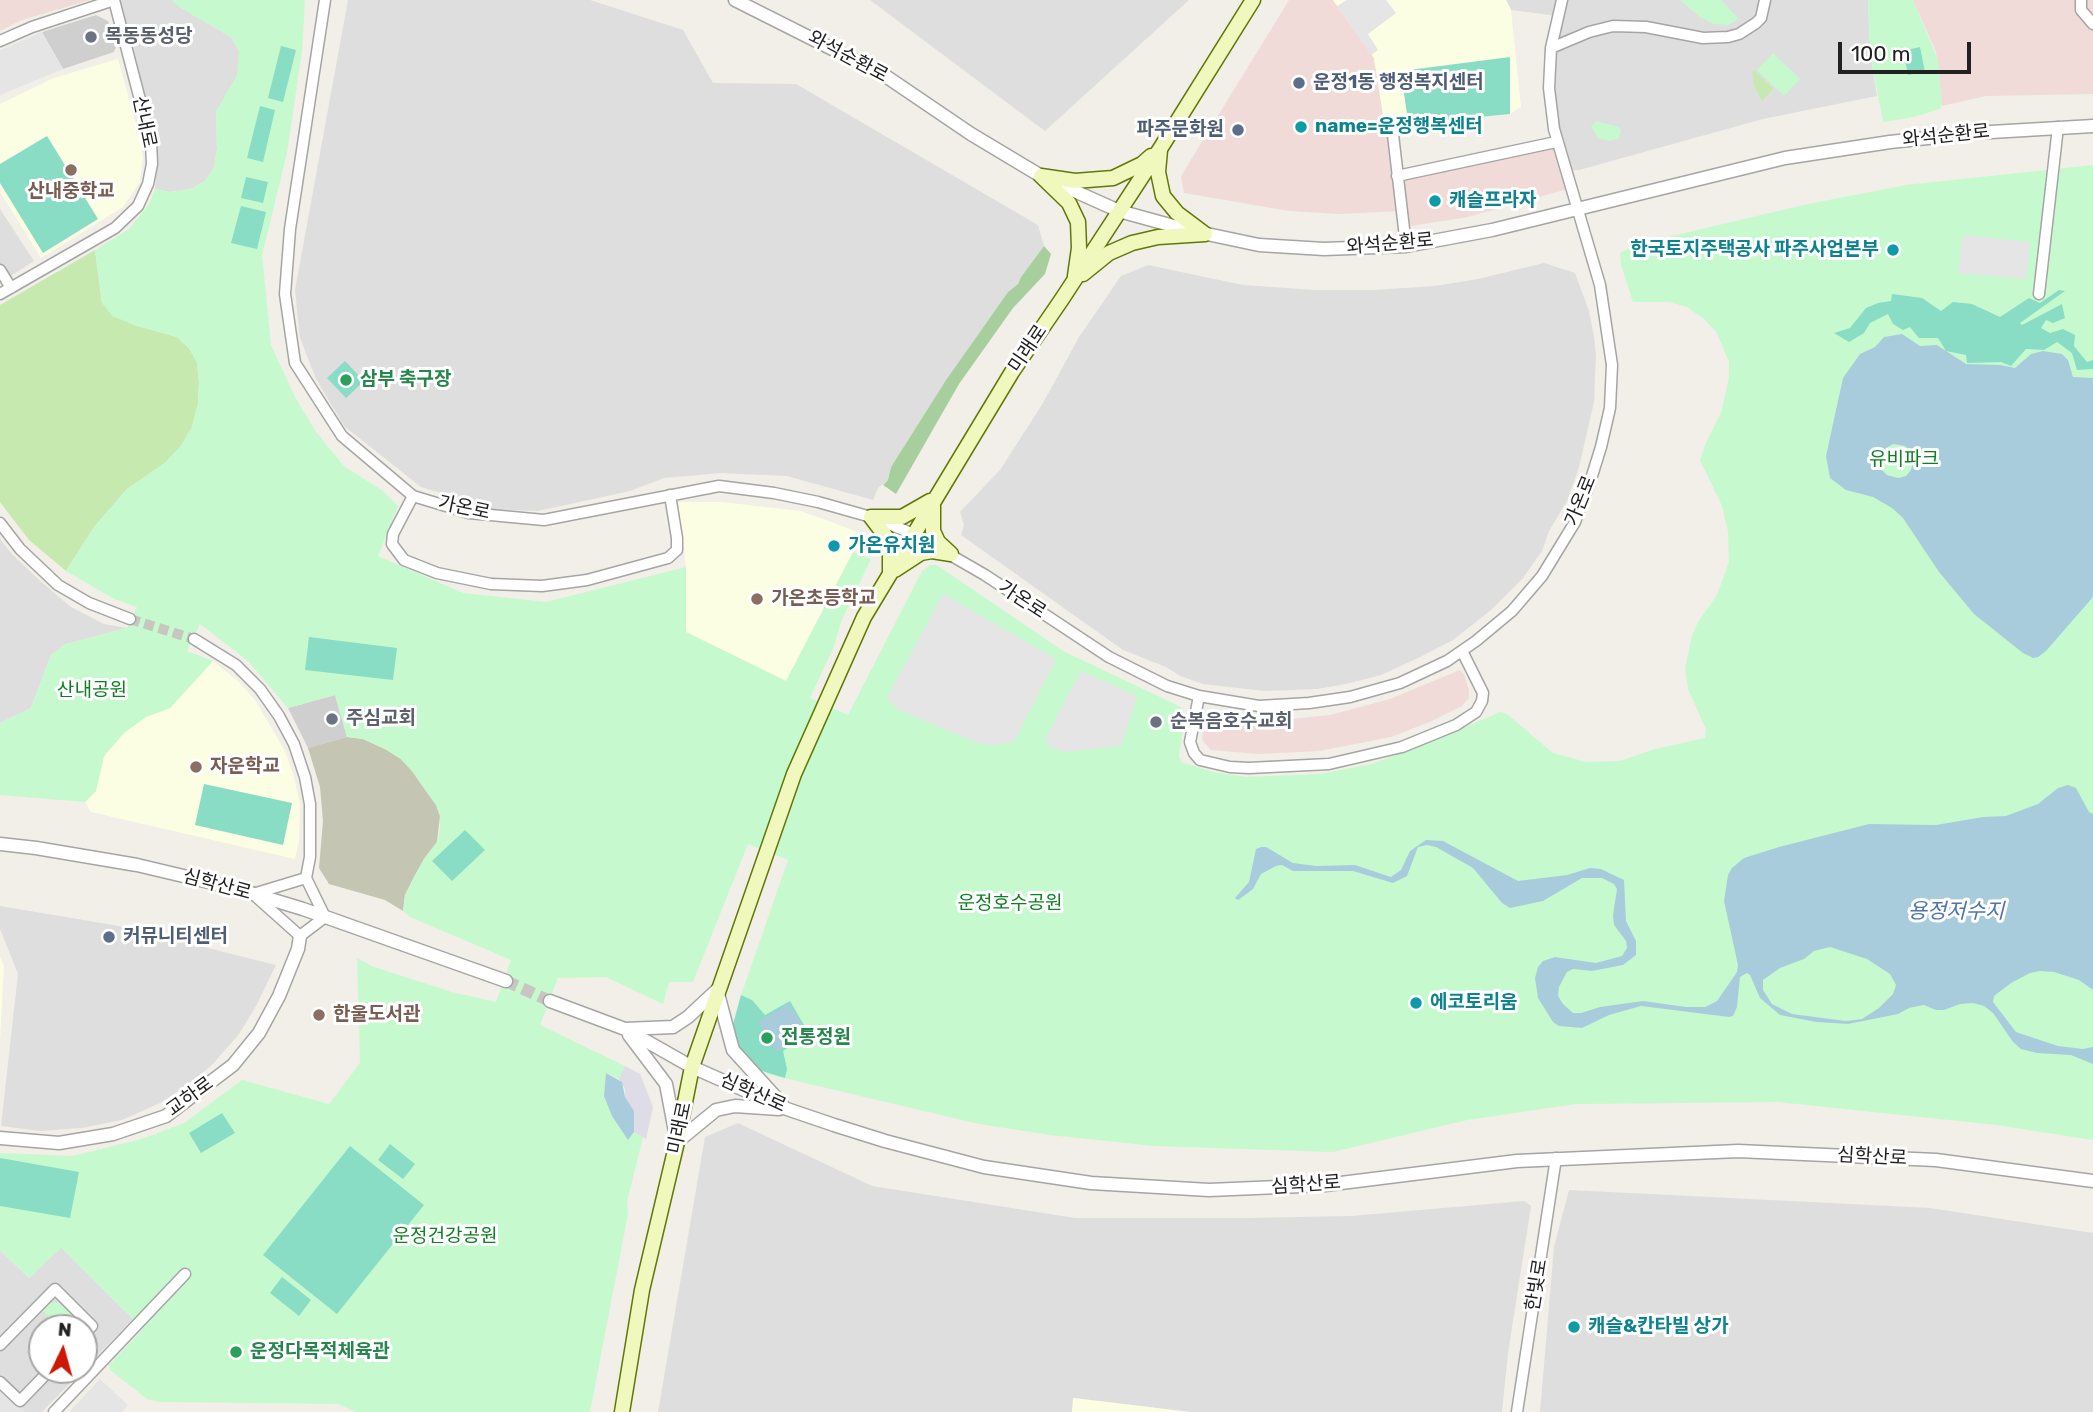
<!DOCTYPE html>
<meta charset="utf-8">
<style>
body{margin:0}
#map{position:relative;width:2093px;height:1412px;overflow:hidden;background:#f1efe7;font-family:Rubik,sans-serif}
canvas{display:block}
.north{position:absolute;left:28px;top:1314px;width:70px;height:70px;box-sizing:border-box;background:#fff;border:2px solid #a6a6a6;border-radius:50%;rotate:5deg;font-size:19px;font-weight:700;line-height:28px;text-align:center;color:#212121}
.north::after{content:'';display:block;margin:auto;width:24px;height:32px;background:#cd1805;clip-path:polygon(50% 0,100% 100%,50% 72%,0 100%)}
.scale{position:absolute;left:1838px;top:42px;width:133px;height:32px;box-sizing:border-box;border:4px solid #212121;border-top:0;padding-left:9px;font-size:21px;line-height:24px;white-space:nowrap;color:#212121;-webkit-text-stroke:5px #fff;paint-order:stroke}
</style>
<div id="map">
<canvas width="2093" height="1412"></canvas>
<div class="north">N</div>
<div class="scale">100 m</div>
</div>
<script>
const ctx = document.querySelector('canvas').getContext('2d');
ctx.lineJoin = 'round';
function fillPath(path, color) {
  ctx.fillStyle = color;
  ctx.fill(path, 'evenodd');
}
function toPath(rows) {
  const path = new Path2D();
  for (const r of rows) {
    path.moveTo(r[0], r[1]);
    for (let i = 2; i < r.length; i += 2) path.lineTo(r[i], r[i + 1]);
  }
  return path;
}
function strokePath(path, color, width, dash) {
  ctx.strokeStyle = color;
  ctx.lineWidth = width;
  ctx.lineCap = dash ? 'butt' : 'round';
  ctx.setLineDash(dash || []);
  ctx.stroke(path);
}
function drawText(font, color, halo, rows, align = 'center') {
  ctx.font = font + ' Rubik,"Noto Sans KR",sans-serif';
  ctx.lineWidth = 6;
  ctx.setLineDash([]);
  ctx.textBaseline = 'middle';
  ctx.strokeStyle = halo;
  ctx.fillStyle = color;
  for (const [text, x, y, turn = 0] of rows) {
    ctx.save();
    ctx.translate(x, y);
    ctx.rotate((+turn || 0) * Math.PI / 180);
    ctx.textAlign = isNaN(turn) ? turn : align;
    if (halo) ctx.strokeText(text, 0, 0);
    ctx.fillText(text, 0, 0);
    ctx.restore();
  }
}
fillPath(toPath([
 [120,0,173,0,178,6,231,37,239,51,238,75,216,112,217,149,214,168,205,181,191,189,170,192,155,189,158,152],
 [348,0,590,0,683,30,713,83,796,84,1038,225,1044,246,1021,277,1018,284,1008,292,946,380,891,467,888,480,878,488,873,500,787,476,721,473,664,478,630,491,538,511,485,509,474,503,421,487,344,426,316,379,300,338,295,290],
 [870,0,1189,0,1045,131],
 [1506,0,1868,0,1870,52,1877,96,1763,119,1579,170,1565,171,1549,88,1558,16,1511,10],
 [0,209,34,261,0,283],
 [1544,263,1575,273,1589,311,1594,337,1596,355,1594,402,1579,467,1567,501,1549,531,1542,551,1523,578,1491,610,1453,640,1418,658,1381,675,1346,684,1317,689,1264,691,1203,684,1180,676,1166,667,1123,650,961,535,964,525,960,512,1000,470,1043,403,1079,337,1121,276,1148,265,1243,285,1315,290,1373,290,1435,286,1478,279],
 [0,539,12,554,39,580,71,607,104,624,127,628,66,644,51,655,31,708,0,723],
 [0,906,119,926,276,965,256,1006,239,1034,212,1065,188,1085,160,1103,122,1120,82,1128,40,1131,1,1126,18,974,0,929],
 [738,1123,872,1186,1075,1218,1247,1218,1351,1216,1524,1201,1531,1206,1508,1353,1502,1412,1190,1412,1074,1398,1072,1412,658,1412,705,1137],
 [1569,1190,1930,1208,2093,1233,2093,1412,1540,1412,1554,1247],
 [61,1247,133,1319,84,1369,84,1328,42,1328,42,1370,83,1370,42,1412,0,1412,0,1250,29,1278]
]), '#dfdede');
fillPath(toPath([
 [0,0,90,0,22,20,0,31],
 [1289,0,1333,0,1374,58,1385,127,1392,126,1397,176,1556,142,1571,188,1468,217,1404,227,1401,211,1339,214,1289,211,1184,193,1181,176],
 [1913,0,2093,0,2093,94,1986,96,1942,106,1936,52],
 [1460,670,1464,674,1469,690,1469,698,1462,706,1432,721,1391,737,1319,751,1259,754,1211,750,1202,740,1205,714,1232,718,1292,719,1330,715,1390,699]
]), '#f1dbd8');
fillPath(toPath([
 [1333,0,1506,0,1511,10,1521,107,1510,114,1385,127,1374,58],
 [118,59,140,139,143,158,140,182,123,207,41,258,0,192,0,104,54,78],
 [678,502,722,502,801,511,861,533,853,552,786,681,686,632,686,567],
 [213,661,238,681,255,700,285,751,294,777,300,804,299,841,295,859,91,812,85,802,96,791,104,756,124,733,146,717,170,708],
 [0,957,4,966,0,1041],
 [1073,1398,1190,1412,1072,1412]
]), '#fcfee3');
fillPath(toPath([
 [96,15,108,21,116,47,114,52,63,69,42,32],
 [335,695,347,737,308,748,288,708]
]), '#cfcfcf');
fillPath(toPath([
 [347,737,363,739,385,749,401,759,412,771,436,805,440,816,437,842,424,859,414,877,405,895,403,911,385,900,329,884,319,868,323,821,320,787,308,748]
]), '#c4c5b3');
fillPath(toPath([
 [1754,70,1773,89,1762,101,1755,88,1752,72],
 [95,250,102,303,134,325,177,337,189,348,197,362,199,382,198,404,192,427,181,446,166,462,127,489,94,527,66,571,29,540,0,502,0,305]
]), '#c6e9af');
fillPath(toPath([
 [1044,246,1051,254,1045,274,1013,308,959,384,896,494,883,485,888,480,891,467,946,380,1008,292,1018,284,1021,277]
]), '#a7cf9d');
fillPath(toPath([
 [173,0,305,0,302,51,287,153,262,255,271,345,295,397,316,432,344,466,383,491,398,506,378,556,463,593,546,602,686,567,686,632,786,681,853,552,871,559,841,622,834,646,810,698,848,715,922,571,930,565,937,565,1063,651,1181,707,1185,718,1179,755,1181,762,1213,772,1246,777,1320,774,1372,764,1436,740,1500,712,1507,714,1553,753,1586,762,1620,761,1655,749,1705,738,1706,729,1688,689,1685,668,1692,635,1698,622,1717,595,1729,562,1728,531,1722,506,1700,460,1705,445,1721,413,1729,377,1729,362,1717,333,1704,319,1687,307,1669,302,1633,302,1621,265,1620,253,1627,249,1655,240,1808,204,1906,185,2093,165,2093,1140,1996,1125,1778,1102,1576,1104,1467,1120,1333,1152,1154,1146,1050,1135,979,1124,767,1074,739,1001,788,860,748,844,693,982,669,982,663,1004,606,977,558,978,540,1025,625,1066,619,1079,607,1073,629,1139,634,1132,643,1137,627,1202,628,1214,590,1412,355,1412,338,1404,159,1402,147,1399,110,1370,109,1365,143,1329,61,1248,29,1278,0,1250,0,1153,72,1156,142,1139,184,1123,242,1080,329,1104,360,1063,357,958,374,967,452,992,496,1002,511,960,410,917,403,911,405,895,414,877,424,859,437,842,440,830,440,816,436,805,412,771,401,759,385,749,363,739,347,737,335,695,288,708,248,661,200,624,187,651,213,661,170,708,146,717,124,733,104,756,96,791,85,802,0,795,0,723,31,708,51,655,66,644,127,628,137,607,114,599,66,571,94,527,127,489,166,462,181,446,192,427,198,404,199,382,197,363,189,348,177,337,134,325,112,316,102,303,95,250,129,229,149,204,155,189,170,192,191,189,205,181,214,168,217,149,216,112,237,75,239,51,231,37,178,6],
 [1680,0,1721,0,1739,19,1728,25,1714,24,1700,17],
 [1868,0,1913,0,1938,60,1942,102,1940,109,1914,117,1883,122,1870,52],
 [1773,53,1800,79,1784,96,1757,70],
 [1596,121,1619,127,1621,130,1619,138,1610,141,1598,138,1591,126],
 [51,1303,59,1303,77,1321,77,1328,60,1328,43,1311]
]), '#c7f9cf');
fillPath(toPath([
 [281,46,296,50,283,102,268,98],
 [1920,47,1925,72,1908,75,1903,51],
 [1510,57,1510,114,1419,123,1408,120,1402,81,1409,70],
 [260,106,275,110,263,162,247,158],
 [47,136,98,219,43,253,0,183,0,164],
 [246,177,268,182,263,203,241,198],
 [241,206,266,212,257,249,231,243],
 [2059,290,2065,291,2020,323,2022,325,2062,304,2065,318,2053,323,2046,320,2041,328,2050,333,2063,329,2075,335,2074,346,2087,362,2093,360,2093,369,2077,370,2072,353,2057,342,2044,350,2026,349,2011,366,2001,362,1967,363,1966,355,1946,351,1938,338,1919,338,1910,327,1903,330,1893,324,1888,314,1870,323,1864,333,1849,342,1834,333,1850,328,1866,308,1878,303,1891,301,1892,294,1922,298,1941,311,1953,302,1972,304,2000,317,2029,298,2040,303],
 [345,361,364,381,346,398,327,378],
 [309,637,397,648,393,680,305,670],
 [204,784,292,803,283,845,195,825],
 [465,830,485,850,452,881,432,861],
 [741,995,752,1000,765,1015,790,1001,809,1034,783,1051,787,1069,785,1078,749,1067,730,1035],
 [222,1113,235,1133,201,1153,189,1133],
 [390,1144,415,1164,403,1179,378,1160],
 [350,1146,424,1205,337,1314,263,1255],
 [0,1158,79,1172,70,1218,0,1206],
 [282,1277,311,1300,299,1316,270,1293]
]), '#88ddc4');
fillPath(toPath([
 [1347,0,1386,0,1396,13,1368,34,1378,50,1371,55,1337,6],
 [42,32,63,69,0,95,0,50],
 [1963,235,2030,242,2026,279,1958,273],
 [943,594,1056,659,1014,742,997,745,980,744,899,710,887,698],
 [1081,671,1137,696,1121,746,1064,752,1049,746,1045,739],
 [100,1379,128,1405,122,1412,72,1412,70,1411],
 [0,1387,25,1412,0,1412]
]), '#e5e5e5');
fillPath(toPath([
 [625,1066,640,1074,653,1107,646,1139,634,1132,634,1111,625,1097,625,1089,619,1079]
]), '#dddce7');
fillPath(toPath([
 [1902,334,1920,346,1937,345,1966,364,2000,365,2015,368,2031,354,2043,351,2062,354,2068,360,2073,377,2093,378,2093,597,2046,651,2038,657,2033,658,2023,653,1974,614,1939,572,1903,518,1892,508,1873,497,1846,490,1830,478,1826,456,1843,378,1860,354,1875,347,1884,337],
 [1893,444,1905,446,1911,451,1914,459,1911,470,1906,476,1898,478,1887,475,1881,469,1879,462,1883,450],
 [2068,785,2076,788,2089,812,2093,814,2093,990,2079,980,2054,972,2040,971,2030,973,2011,983,1994,996,1993,1002,2016,1032,2058,1046,2083,1049,2093,1047,2093,1064,2071,1055,2037,1053,2021,1049,2013,1042,1993,1013,1984,1006,1973,1003,1960,1004,1944,1010,1936,1010,1924,1005,1909,1008,1898,1014,1848,1024,1816,1022,1780,1015,1760,998,1750,975,1747,973,1740,977,1737,1007,1733,1016,1729,1017,1641,1006,1609,1015,1582,1028,1559,1026,1553,1022,1538,998,1535,978,1538,967,1543,961,1555,957,1596,963,1622,956,1627,948,1626,941,1614,925,1613,915,1617,889,1614,884,1602,878,1582,878,1543,901,1510,908,1502,903,1473,868,1436,847,1427,845,1418,847,1407,876,1393,883,1353,871,1293,871,1282,865,1276,866,1261,874,1253,889,1245,895,1238,900,1235,898,1249,882,1256,849,1261,847,1266,847,1293,863,1316,866,1355,865,1391,877,1401,870,1410,851,1426,840,1443,841,1518,881,1567,875,1590,868,1601,869,1624,880,1626,921,1636,941,1636,955,1623,965,1592,971,1573,969,1567,972,1559,987,1558,996,1563,1004,1573,1013,1581,1013,1600,1007,1643,1001,1686,1007,1705,1007,1717,1001,1737,972,1738,965,1724,901,1728,875,1732,868,1744,858,1779,847,1869,824,1936,825,1983,817,2006,816,2038,804,2058,788],
 [1830,947,1867,959,1890,974,1896,985,1893,994,1879,1008,1862,1019,1846,1021,1792,1014,1772,1004,1763,990,1763,980,1780,968,1804,959,1814,951],
 [789,1003,808,1033,776,1052,758,1022],
 [606,1073,622,1082,625,1097,634,1111,634,1132,628,1140,612,1116,604,1096]
]), '#a9ccdd');
strokePath(toPath([
 [130,619,194,639]
]), '#c7c6bf', 10, [10, 5]);
strokePath(toPath([
 [506,981,550,1001]
]), '#c7c6bf', 12, [12, 6]);
const minor = toPath([
 [325,0,290,229,285,294,295,363,342,436,413,496,469,513,544,520,719,486,774,493,818,502,871,517,914,534,985,575,1109,657,1167,686,1199,696,1259,706,1309,703,1350,697,1400,683,1447,661,1476,641,1512,611,1542,576,1575,522,1591,479,1601,447,1610,408,1612,365,1600,285,1554,129,1549,88,1551,48,1562,0],
 [2081,0,2081,10,2093,24],
 [0,41,32,27,114,0],
 [1551,48,1589,32,1613,26,1646,27,1703,38,1728,37,1739,34,1756,23,1761,18,1765,0],
 [1392,126,1406,246],
 [1397,176,1556,142],
 [0,270,11,288],
 [0,294,115,228,138,206,148,184,152,164,151,142,114,0],
 [2039,294,2058,127],
 [413,496,393,534,392,544,404,560,437,573,491,584,542,586,587,580,668,558,677,550,677,538,670,495],
 [0,523,20,549,58,585,89,603,130,619],
 [194,639,236,665,260,689,279,716,294,744,305,777,310,804,310,857,306,878],
 [1199,696,1190,742,1194,753,1200,760,1230,767,1249,768,1329,764,1402,747,1456,725,1476,712,1482,701,1483,693,1462,651],
 [306,878,325,917,300,936,253,894,306,878],
 [0,1345,55,1289,92,1326,84,1334],
 [0,1382,20,1401,50,1370],
 [54,1412,185,1274],
 [1517,1412,1556,1158]
]);
const tertiary = toPath([
 [735,0,884,75,971,134,1041,176,1119,211,1188,230,1259,245,1324,249,1406,246,1492,230,1785,158,1890,142,1974,133,2093,126],
 [0,844,36,848,137,865,234,888,303,909,506,981],
 [550,1001,625,1029,692,1067,787,1109,834,1125,885,1141,984,1167,1091,1183,1209,1190,1325,1185,1517,1161,1738,1151,1936,1160,2093,1181],
 [625,1029,673,1027,688,1017,717,990,733,1050,782,1104],
 [629,1035,666,1084,677,1142,716,1110,735,1106,779,1109],
 [0,1138,59,1143,113,1134,166,1116,233,1065,259,1033,279,996,298,949,300,936]
]);
const secondary = toPath([
 [1160,150,1158,172,1163,196,1177,213,1205,234],
 [1041,176,1075,181,1113,178,1142,164,1151,156],
 [1041,176,1069,203,1078,222,1079,248,1075,276],
 [1083,274,1109,253,1132,243,1158,237,1205,234],
 [933,506,933,531,938,542,951,554],
 [871,517,902,517,930,501],
 [871,517,887,538,890,550,890,572],
 [895,570,921,553,932,551,951,554],
 [622,1412,642,1290,677,1142,692,1067,794,774,864,617,1012,372,1062,299,1160,149,1253,0]
]);
strokePath(minor, '#a5a5a5', 13);
strokePath(tertiary, '#a5a5a5', 15);
strokePath(secondary, '#617808', 17);
strokePath(minor, '#fff', 10);
strokePath(tertiary, '#fff', 12);
strokePath(secondary, '#f0f8be', 14);
for (const [x, y, r, color] of [
 [91,37,7,"#6b7280"],
 [1299,83,7,"#5c6f8a"],
 [1301,127,7,"#0f9aa8"],
 [1238,130,7,"#5c6f8a"],
 [71,170,7,"#8d6e63"],
 [1435,201,7,"#0f9aa8"],
 [1893,250,7,"#0f9aa8"],
 [346,380,7,"#2e9e5b"],
 [834,546,7,"#0f9aa8"],
 [757,599,7,"#8d6e63"],
 [332,719,7,"#6b7280"],
 [1156,722,7,"#6b7280"],
 [196,767,7,"#8d6e63"],
 [109,937,7,"#5c6f8a"],
 [1416,1003,7,"#0f9aa8"],
 [319,1015,7,"#8d6e63"],
 [767,1038,7,"#2e9e5b"],
 [1574,1327,7,"#0f9aa8"],
 [236,1352,7,"#2e9e5b"]
]) {
  const dot = new Path2D();
  dot.arc(x, y, r, 0, 2 * Math.PI);
  ctx.fillStyle = color;
  ctx.fill(dot);
  strokePath(dot, '#fff', 2.5);
}
drawText('bold 19px', '#5b616d', '#fff', [
 ["목동동성당",105,37],
 ["주심교회",346,719],
 ["순복음호수교회",1170,722]
], 'left');
drawText('19px', '#212121', '#fff', [
 ["와석순환로",848,57,28],
 ["산내로",144,122,78],
 ["와석순환로",1946,136,-6],
 ["와석순환로",1390,244,-5],
 ["미래로",1028,349,-56],
 ["가온로",1581,501,-68],
 ["가온로",464,508,12],
 ["가온로",1022,600,33],
 ["심학산로",217,885,15],
 ["심학산로",753,1093,24],
 ["교하로",190,1097,-36],
 ["미래로",680,1128,-78],
 ["심학산로",1872,1157,3],
 ["심학산로",1306,1185,-4],
 ["한빛로",1537,1285,-81]
]);
drawText('bold 19px', '#4e5e75', '#fff', [
 ["운정1동 행정복지센터",1313,83],
 ["파주문화원",1224,130,"right"],
 ["커뮤니티센터",123,937]
], 'left');
drawText('bold 19px', '#0d838f', '#fff', [
 ["name=운정행복센터",1315,127],
 ["캐슬프라자",1449,201],
 ["한국토지주택공사 파주사업본부",1879,250,"right"],
 ["가온유치원",848,546],
 ["에코토리움",1430,1003],
 ["캐슬&칸타빌 상가",1588,1327]
], 'left');
drawText('bold 19px', '#785e54', '#fff', [
 ["산내중학교",71,192,"center"],
 ["가온초등학교",771,599],
 ["자운학교",210,767],
 ["한울도서관",333,1015]
], 'left');
drawText('bold 19px', '#27864d', '#fff', [
 ["삼부 축구장",360,380],
 ["전통정원",781,1038],
 ["운정다목적체육관",250,1352]
], 'left');
drawText('19px', '#0e7f22', '#fff', [
 ["유비파크",1904,460],
 ["산내공원",92,691],
 ["운정호수공원",1010,904],
 ["운정건강공원",445,1237]
]);
drawText('italic 21px', '#4e75af', '#fff', [
 ["용정저수지",1956,912]
]);
</script>
